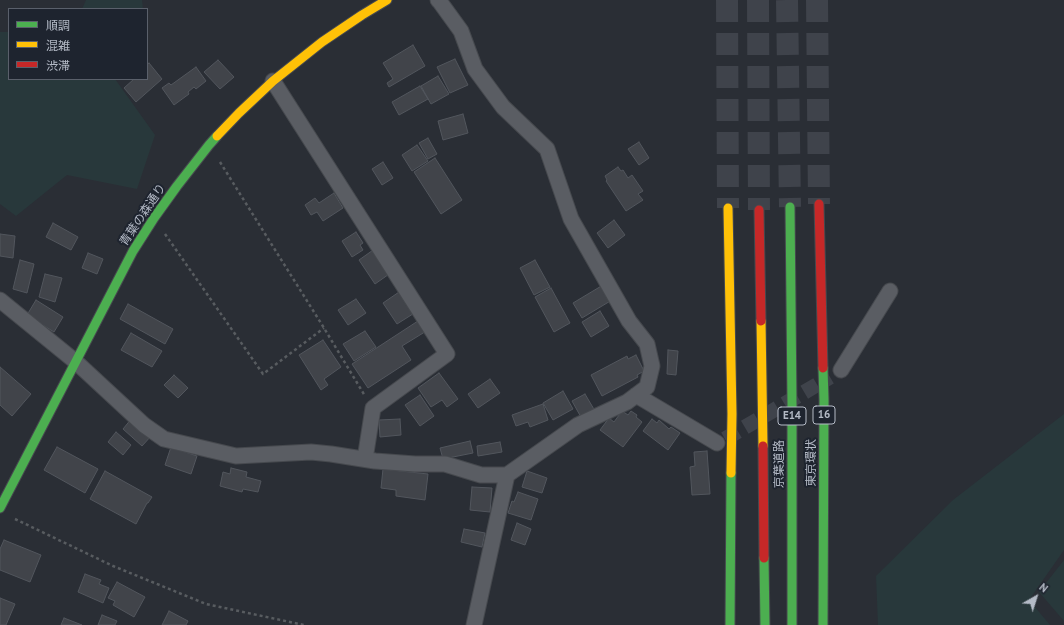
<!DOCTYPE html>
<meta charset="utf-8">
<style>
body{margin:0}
#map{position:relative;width:1064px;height:625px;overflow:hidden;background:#2a2e35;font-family:"PT Sans","Noto Sans JP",sans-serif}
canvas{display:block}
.legend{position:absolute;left:8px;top:8px;width:140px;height:72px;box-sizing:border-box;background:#1e242f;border:1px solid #5a606b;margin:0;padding:5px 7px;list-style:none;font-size:12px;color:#b4bac6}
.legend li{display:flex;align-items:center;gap:8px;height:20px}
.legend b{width:20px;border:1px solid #5a606b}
.north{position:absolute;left:1016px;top:577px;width:40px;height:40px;-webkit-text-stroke:3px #1e242f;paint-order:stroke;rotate:39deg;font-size:11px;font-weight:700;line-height:16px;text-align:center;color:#b4bac6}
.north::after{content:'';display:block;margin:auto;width:14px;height:18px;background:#b4bac6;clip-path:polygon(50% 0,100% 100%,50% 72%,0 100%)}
</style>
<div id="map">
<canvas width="1064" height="625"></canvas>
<ul class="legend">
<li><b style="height:5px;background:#4caf50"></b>順調</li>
<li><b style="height:5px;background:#ffc107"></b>混雑</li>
<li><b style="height:5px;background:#c62828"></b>渋滞</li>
</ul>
<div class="north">N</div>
</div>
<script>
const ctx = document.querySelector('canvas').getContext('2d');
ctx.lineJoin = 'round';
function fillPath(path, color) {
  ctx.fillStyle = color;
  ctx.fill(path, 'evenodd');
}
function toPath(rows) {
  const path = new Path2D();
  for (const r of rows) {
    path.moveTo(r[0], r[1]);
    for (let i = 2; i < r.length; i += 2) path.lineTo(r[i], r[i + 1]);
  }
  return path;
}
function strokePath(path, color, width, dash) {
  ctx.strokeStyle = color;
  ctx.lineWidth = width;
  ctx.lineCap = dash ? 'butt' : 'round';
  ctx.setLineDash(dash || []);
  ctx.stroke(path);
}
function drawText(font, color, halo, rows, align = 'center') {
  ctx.font = font + ' "PT Sans","Noto Sans JP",sans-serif';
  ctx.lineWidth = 4;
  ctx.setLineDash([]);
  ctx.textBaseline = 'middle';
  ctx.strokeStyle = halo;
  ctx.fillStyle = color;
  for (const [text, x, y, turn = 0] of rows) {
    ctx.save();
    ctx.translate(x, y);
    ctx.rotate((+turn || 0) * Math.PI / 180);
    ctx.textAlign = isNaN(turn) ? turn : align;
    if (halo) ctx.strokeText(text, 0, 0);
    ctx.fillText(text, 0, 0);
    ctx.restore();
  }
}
fillPath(toPath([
 [86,0,142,0,143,9,82,9],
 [0,32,9,32,9,79,115,79,155,135,137,189,67,175,16,216,0,204],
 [1064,414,1064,550,1029,600,1050,625,878,625,876,576,953,500],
 [1064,560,1064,621,1039,592]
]), '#28383b');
const building = toPath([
 [413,45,425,66,389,87,387,83,393,79,383,63,413,45],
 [455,59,468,85,450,93,437,67,455,59],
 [218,60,234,77,220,89,204,72,218,60],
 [149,63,162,79,136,102,124,88,134,79,147,79,147,65,149,63],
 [196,67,206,81,196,89,194,87,188,92,189,94,174,105,162,88,169,83,171,85,196,67],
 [438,76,449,94,431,104,421,86,438,76],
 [420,86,428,99,399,115,392,102,420,86],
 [463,114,468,133,443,140,438,121,463,114],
 [428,138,437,154,428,159,419,143,428,138],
 [639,142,649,158,639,165,628,149,639,142],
 [417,145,428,161,412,171,402,155,417,145],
 [435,158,462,200,441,214,414,172,435,158],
 [383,162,393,178,382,185,372,169,383,162],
 [618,167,621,171,623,170,628,178,632,175,643,191,638,194,643,200,626,211,606,181,607,180,605,176,618,167],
 [334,193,343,208,323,221,317,212,311,215,305,205,315,198,319,203,334,193],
 [614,220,625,235,608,248,597,233,614,220],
 [53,223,78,237,71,250,46,237,53,223],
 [356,232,363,243,360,245,363,250,352,257,342,241,356,232],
 [0,234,15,236,13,258,0,256,0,234],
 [376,248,392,272,375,284,359,260,376,248],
 [88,253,103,259,97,274,82,268,88,253],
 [20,260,34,264,27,293,13,289,20,260],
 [535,260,550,287,534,295,520,268,535,260],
 [45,274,62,278,55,302,39,297,45,274],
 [603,285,612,300,582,318,573,303,603,285],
 [551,288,570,323,554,332,535,297,551,288],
 [402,290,416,312,397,324,383,303,402,290],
 [356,299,366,313,348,325,338,310,356,299],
 [36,300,63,317,54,332,27,315,36,300],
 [128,304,173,329,165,344,120,319,128,304],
 [600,311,609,326,591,337,582,322,600,311],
 [421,319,428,330,402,346,411,360,368,388,352,364,421,319],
 [365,331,376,347,354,361,343,344,365,331],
 [131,333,162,351,152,367,121,350,131,333],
 [323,340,341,367,324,379,328,385,321,390,299,355,323,340],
 [668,350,678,351,676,375,667,374,668,350],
 [636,355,644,371,637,375,638,377,602,396,591,375,627,356,628,359,636,355],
 [0,367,31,394,12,416,0,405,0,367],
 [439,373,458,399,447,407,442,400,431,407,418,388,439,373],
 [174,375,188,388,178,398,164,385,174,375],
 [490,379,500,393,478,408,468,394,490,379],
 [563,391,573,409,553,420,543,403,563,391],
 [585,394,595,411,582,419,572,401,585,394],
 [420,395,434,416,420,426,405,405,420,395],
 [543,404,548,420,530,427,528,422,516,426,512,415,543,404],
 [622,411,628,415,631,411,637,415,636,417,642,422,623,447,600,430,609,418,614,422,622,411],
 [132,418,152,435,142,446,123,429,132,418],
 [400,419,401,435,380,437,379,420,400,419],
 [652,419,657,423,659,420,669,429,671,427,680,433,668,450,643,431,652,419],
 [116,432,131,445,123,455,108,442,116,432],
 [470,441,473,453,443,459,440,448,470,441],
 [500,442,502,452,478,456,477,446,500,442],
 [57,447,98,469,85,493,44,470,57,447],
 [171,447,197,456,191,474,165,465,171,447],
 [707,451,710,494,692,495,690,467,695,466,694,452,707,451],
 [231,468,247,472,246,477,261,481,258,492,243,489,242,492,220,486,223,472,230,474,231,468],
 [383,469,428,474,425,500,396,496,396,490,381,488,383,469],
 [105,471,152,497,148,503,147,503,136,524,90,499,105,471],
 [527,471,547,478,542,493,522,487,527,471],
 [472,487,492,488,490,512,470,510,472,487],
 [518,492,538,499,531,520,508,513,512,501,514,502,518,492],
 [517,523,531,529,525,545,511,540,517,523],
 [464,529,485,533,482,547,461,542,464,529],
 [4,540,41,555,30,582,0,570,0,549,4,540],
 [85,574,101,580,99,584,109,588,103,603,78,592,85,574],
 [117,582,145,597,134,617,113,605,115,601,108,598,117,582],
 [0,598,15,604,6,625,0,625,0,598],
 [169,611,188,621,186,625,162,625,169,611],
 [102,615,117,621,115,625,98,625,102,615],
 [64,618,82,625,61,625,64,618]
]);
fillPath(building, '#41444a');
strokePath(building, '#52565d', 1);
strokePath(toPath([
 [725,439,830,377]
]), '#3f434b', 15, [15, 8]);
strokePath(toPath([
 [727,0,728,208],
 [758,0,759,210],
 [787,0,790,207],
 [817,0,819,204]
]), '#3f434b', 22, [22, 11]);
const street = toPath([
 [273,81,447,354,373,408,365,459],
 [0,300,76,362,144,425,164,439,236,456,311,452,331,454,375,461,415,464,445,464,481,475,507,475,578,425,627,402,647,387,652,366,647,344,629,321,571,219,547,149,503,107,475,69,461,31,440,2,438,0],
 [841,370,890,291],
 [636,395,717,443],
 [474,625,507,475]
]);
const fast = toPath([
 [790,207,792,404,792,625],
 [0,508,133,251,154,218,177,186,209,145,217,136],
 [764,558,765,625],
 [730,625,731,473],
 [823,625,824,400,823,368]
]);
const slow = toPath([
 [217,136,239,113,273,81,322,42,362,15,387,0],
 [728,208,732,414,731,473],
 [761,321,763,446]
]);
const jam = toPath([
 [819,204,823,368],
 [759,210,761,321],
 [763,446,764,558]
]);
strokePath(street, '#46494e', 17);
strokePath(fast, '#46494e', 11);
strokePath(slow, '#46494e', 11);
strokePath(jam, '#46494e', 11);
strokePath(toPath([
 [220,162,324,328,365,396],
 [165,234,263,374,324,328],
 [15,519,113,566,206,604,304,625]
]), '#585c60', 2.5, [3, 3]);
strokePath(street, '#5a5d63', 15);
strokePath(fast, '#4caf50', 9);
strokePath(slow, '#ffc107', 9);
strokePath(jam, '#c62828', 9);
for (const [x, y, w] of [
 [824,415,22],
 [792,416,28]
]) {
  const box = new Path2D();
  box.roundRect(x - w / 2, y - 9, w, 18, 3);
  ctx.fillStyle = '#1e242f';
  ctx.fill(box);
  strokePath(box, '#b4bac6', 1);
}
drawText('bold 11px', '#b4bac6', null, [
 ["16",824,415],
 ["E14",792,416]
]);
drawText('12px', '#b4bac6', '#1e242f', [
 ["青葉の森通り",143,215,-56],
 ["東京環状",812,463,-90],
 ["京葉道路",780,464,-90]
]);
</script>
